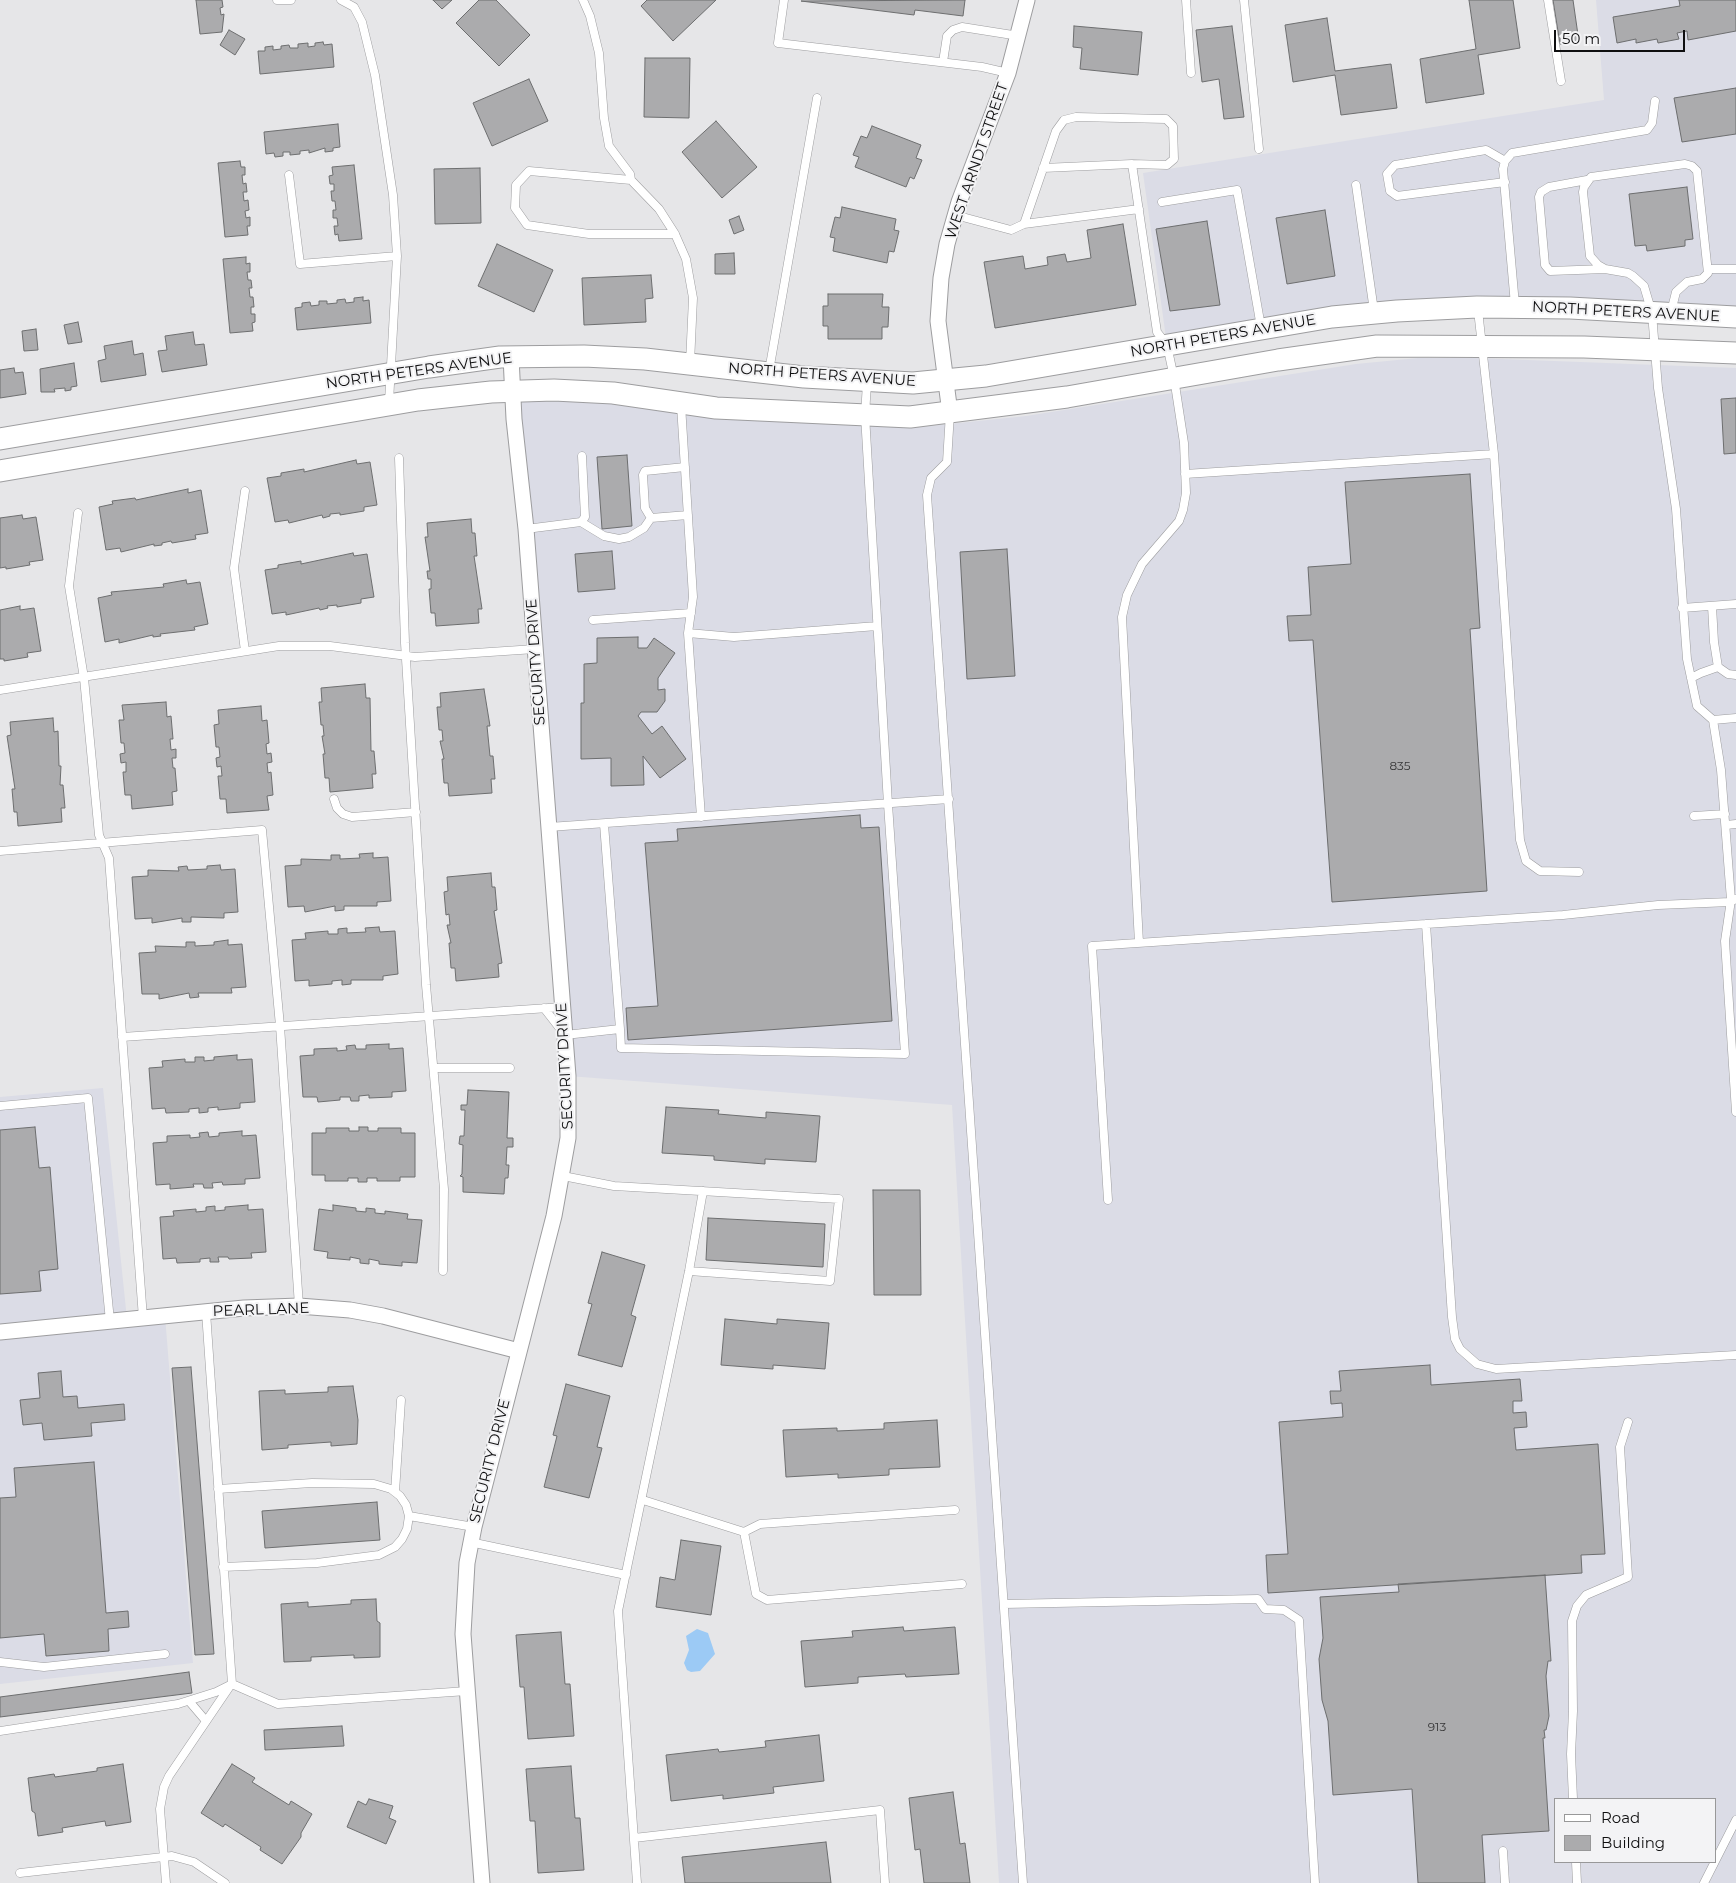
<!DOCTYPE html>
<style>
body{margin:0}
#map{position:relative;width:1736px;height:1883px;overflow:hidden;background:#e6e6e8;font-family:Montserrat,sans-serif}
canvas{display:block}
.legend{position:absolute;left:1554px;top:1798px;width:162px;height:65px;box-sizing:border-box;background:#f3f3f5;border:1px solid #989899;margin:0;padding:6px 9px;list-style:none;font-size:15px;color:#0f0f10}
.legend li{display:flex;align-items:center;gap:10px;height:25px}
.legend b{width:25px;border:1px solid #989899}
.scale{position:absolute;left:1554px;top:30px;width:131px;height:22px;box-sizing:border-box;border:2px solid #0f0f10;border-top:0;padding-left:6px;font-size:15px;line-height:18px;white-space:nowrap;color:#0f0f10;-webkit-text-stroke:4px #f3f3f5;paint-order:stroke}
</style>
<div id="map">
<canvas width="1736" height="1883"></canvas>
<ul class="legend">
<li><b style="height:6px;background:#fff"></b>Road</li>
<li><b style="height:14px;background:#ababad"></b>Building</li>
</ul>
<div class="scale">50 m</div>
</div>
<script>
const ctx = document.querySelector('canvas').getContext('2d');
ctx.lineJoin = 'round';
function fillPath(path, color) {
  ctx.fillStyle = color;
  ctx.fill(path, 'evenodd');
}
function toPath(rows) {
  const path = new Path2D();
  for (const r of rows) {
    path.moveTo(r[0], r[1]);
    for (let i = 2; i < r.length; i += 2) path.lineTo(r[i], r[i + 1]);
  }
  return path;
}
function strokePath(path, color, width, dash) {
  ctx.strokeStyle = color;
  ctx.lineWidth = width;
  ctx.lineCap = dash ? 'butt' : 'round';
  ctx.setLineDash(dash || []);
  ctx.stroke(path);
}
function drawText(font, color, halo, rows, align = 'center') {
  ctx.font = font + ' Montserrat,sans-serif';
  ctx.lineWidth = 4;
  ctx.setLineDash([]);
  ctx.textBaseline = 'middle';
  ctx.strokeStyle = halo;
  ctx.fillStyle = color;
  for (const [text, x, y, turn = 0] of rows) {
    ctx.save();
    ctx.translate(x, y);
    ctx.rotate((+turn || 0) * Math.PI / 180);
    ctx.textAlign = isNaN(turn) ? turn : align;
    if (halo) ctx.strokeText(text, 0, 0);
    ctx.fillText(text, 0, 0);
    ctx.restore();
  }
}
fillPath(toPath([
 [1596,0,1736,0,1736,317,1477,307,1167,345,1143,173,1604,100],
 [1418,358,1475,358,1736,368,1736,1883,999,1883,952,1105,568,1076,514,391,910,417,911,428,1026,416,1356,364],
 [1555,1799,1715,1799,1715,1862,1555,1862],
 [103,1088,127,1319,165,1316,193,1663,0,1684,0,1097]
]), '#dbdce6');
fillPath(toPath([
 [697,1629,708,1633,715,1654,700,1671,691,1672,687,1670,684,1663,689,1650,686,1636]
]), '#9ccaf5');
const building = toPath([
 [196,0,222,0,223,7,220,8,221,15,224,14,222,32,200,34,196,0],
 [433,0,452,0,442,9,433,0],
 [479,0,496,0,530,35,499,66,456,23,479,0],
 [647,0,716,0,673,41,641,6,647,0],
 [965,0,963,16,915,10,914,15,801,1,965,0],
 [1469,0,1513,0,1520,48,1478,55,1484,94,1426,103,1420,59,1476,49,1469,0],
 [1553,0,1573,0,1579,42,1560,44,1553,0],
 [1679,0,1736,0,1736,31,1688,40,1687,31,1677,33,1679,39,1658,43,1657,39,1636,43,1636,39,1617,43,1613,17,1680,6,1679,0],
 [1327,18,1335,71,1391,64,1397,108,1341,115,1335,75,1293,82,1285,25,1327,18],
 [1074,26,1142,32,1138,75,1080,69,1082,48,1073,47,1074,26],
 [1232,26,1244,117,1224,119,1219,79,1202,82,1196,30,1232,26],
 [229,30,245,39,235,55,220,45,229,30],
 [323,42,324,45,332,44,334,67,260,74,258,51,265,51,265,47,273,46,273,50,281,49,281,46,289,45,290,48,298,48,298,44,308,43,308,47,315,46,315,43,323,42],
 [645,58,690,58,689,118,644,117,645,58],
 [529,79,548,121,492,146,473,103,529,79],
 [1736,88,1736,134,1682,142,1674,98,1736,88],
 [716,121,757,167,722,198,682,152,716,121],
 [338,124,340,147,333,148,333,151,325,152,325,148,309,153,309,150,300,151,300,154,290,155,290,152,283,152,283,156,275,157,274,153,266,154,264,132,338,124],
 [872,126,921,145,916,158,922,160,914,179,910,177,906,187,855,167,859,157,853,155,861,136,867,138,872,126],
 [240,161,241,167,245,167,245,175,242,175,243,184,246,183,247,192,243,192,244,201,248,200,249,210,245,211,246,218,250,217,250,226,247,226,248,235,225,237,218,163,240,161],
 [354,165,362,239,339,241,338,234,335,235,334,226,338,226,337,218,333,218,333,210,336,210,335,201,332,201,331,191,334,191,334,184,330,184,329,176,333,175,332,167,354,165],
 [480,168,481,223,435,224,434,169,480,168],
 [1687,187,1693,239,1685,240,1685,246,1647,251,1646,245,1635,246,1629,194,1687,187],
 [842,207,896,219,894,230,899,231,894,252,889,251,887,263,833,251,835,238,830,237,835,217,840,218,842,207],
 [1325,210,1335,276,1287,284,1276,218,1325,210],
 [739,216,744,230,734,234,729,220,739,216],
 [1207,221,1220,305,1170,311,1156,229,1207,221],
 [1123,224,1136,305,995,328,984,262,1023,256,1025,269,1048,265,1047,257,1065,254,1067,262,1091,258,1087,230,1123,224],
 [497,244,553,270,534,312,478,286,497,244],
 [734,253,735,274,715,274,715,254,734,253],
 [246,257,246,264,250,263,250,272,247,272,248,280,251,280,252,288,249,288,250,297,253,297,254,307,251,307,251,314,255,314,255,322,252,323,253,331,230,333,223,259,246,257],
 [651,275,653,298,645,299,646,322,584,325,582,278,651,275],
 [828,294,883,294,882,307,889,307,888,327,882,327,882,339,828,339,828,326,823,326,823,306,828,306,828,294],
 [363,297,363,301,369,300,371,323,297,330,295,308,302,307,302,303,310,302,311,306,319,305,319,301,327,301,327,304,337,303,337,300,345,299,346,303,354,302,354,298,363,297],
 [78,322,82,342,68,344,64,325,78,322],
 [36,329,38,350,24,351,22,331,36,329],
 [193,332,195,345,204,344,207,365,162,372,158,351,167,350,165,336,193,332],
 [132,341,134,355,143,353,146,375,101,382,98,361,106,359,104,346,132,341],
 [74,363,77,386,71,387,71,390,65,391,65,388,54,389,55,392,41,392,40,369,74,363],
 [14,368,15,373,23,372,26,394,0,398,0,370,14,368],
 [1736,398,1736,453,1724,454,1721,399,1736,398],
 [627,455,632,526,602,529,597,457,627,455],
 [356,460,357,464,370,462,377,505,364,507,364,511,340,515,340,513,330,514,330,516,323,518,322,515,289,523,288,520,275,522,267,478,281,476,281,473,304,469,304,472,356,460],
 [1470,474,1480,628,1470,629,1487,891,1332,902,1313,640,1289,641,1287,616,1311,615,1308,567,1351,564,1345,482,1470,474],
 [188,489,188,493,201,490,208,533,195,535,196,539,172,543,171,541,162,543,162,545,154,546,154,544,121,552,120,548,106,550,99,507,113,504,112,501,135,498,136,500,188,489],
 [22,515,23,519,36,517,43,560,29,562,30,565,6,569,6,567,0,568,0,518,22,515],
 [471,519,472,533,475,533,477,556,474,556,482,609,478,609,479,623,436,626,435,613,431,613,429,589,431,589,431,579,428,579,427,571,430,571,425,537,428,537,427,523,471,519],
 [1007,549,1015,676,967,679,960,552,1007,549],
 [612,551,615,589,578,592,575,554,612,551],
 [353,553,354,556,367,554,374,597,361,599,361,603,337,607,337,605,327,606,328,608,320,610,319,608,286,615,286,612,272,614,265,570,278,568,278,565,301,561,301,564,353,553],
 [186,580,187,584,200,582,208,624,194,627,195,630,160,634,161,636,153,637,153,635,119,643,119,639,105,642,98,598,112,595,111,592,164,587,163,584,186,580],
 [20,606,20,610,34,608,41,651,27,653,28,657,4,661,4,659,0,659,0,610,20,606],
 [638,637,638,648,647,648,654,638,675,653,658,678,658,690,665,689,665,701,657,712,641,712,638,716,652,734,662,726,686,759,660,778,643,756,644,785,611,786,611,758,581,759,581,703,584,703,584,664,597,663,597,638,638,637],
 [365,684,366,698,370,698,371,751,374,751,376,774,372,774,373,788,330,792,329,778,325,778,323,754,325,754,322,736,324,736,323,725,321,725,319,702,322,702,321,688,365,684],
 [484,689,490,726,487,726,490,756,493,756,495,779,491,779,492,793,449,796,448,783,444,783,442,759,444,759,440,741,443,741,442,730,439,730,437,707,441,707,440,693,484,689],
 [166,702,167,717,171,716,173,739,170,739,171,750,176,749,176,758,172,758,173,768,175,768,177,791,172,792,173,805,132,809,131,795,125,795,123,772,126,772,126,762,121,763,120,754,125,753,124,743,121,743,119,720,124,720,122,705,166,702],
 [261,706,262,721,267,720,269,743,266,744,267,754,271,753,272,762,267,763,268,773,271,772,273,795,267,796,269,810,227,813,226,799,220,799,218,776,222,776,221,766,217,767,216,758,220,757,219,747,216,747,214,725,219,724,218,710,261,706],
 [53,718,54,732,58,731,59,766,61,766,60,785,63,785,65,808,61,808,62,822,18,826,17,812,14,812,12,789,15,789,7,736,11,735,10,722,53,718],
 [860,815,861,828,879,827,892,1021,628,1040,626,1008,658,1006,645,843,678,841,677,829,860,815],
 [373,853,373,858,388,857,391,901,377,902,377,906,344,906,344,910,335,911,335,906,305,912,304,906,288,907,285,866,301,865,301,859,331,860,331,855,340,855,340,859,360,858,359,854,373,853],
 [220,865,221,870,235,869,238,912,224,913,224,918,191,917,191,922,182,922,182,918,152,923,152,918,135,919,132,877,148,876,148,870,179,871,178,867,187,866,188,870,207,869,207,866,220,865],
 [491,873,492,887,495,887,497,910,494,911,502,963,498,964,499,977,456,981,455,968,451,968,449,943,451,943,447,925,450,925,449,914,446,915,444,892,448,891,447,877,491,873],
 [379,927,380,932,395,931,398,974,383,976,383,980,351,980,351,984,342,985,342,980,332,981,332,984,309,986,309,980,295,981,292,940,306,939,305,933,328,931,328,934,338,934,338,929,347,928,347,933,366,932,365,928,379,927],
 [228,940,228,945,242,944,246,987,231,988,232,993,198,993,199,997,190,998,189,993,159,999,159,994,142,994,139,953,156,952,155,946,186,947,186,942,195,942,195,946,214,945,214,942,228,940],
 [389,1044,389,1049,403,1048,406,1091,392,1092,392,1097,369,1098,369,1095,359,1096,359,1101,351,1101,350,1097,340,1097,340,1100,318,1102,317,1097,303,1097,300,1056,314,1055,314,1049,337,1048,337,1051,347,1050,346,1046,355,1045,356,1049,366,1049,366,1045,389,1044],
 [237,1055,237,1060,252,1059,255,1102,240,1103,240,1108,218,1110,218,1107,208,1108,208,1112,199,1113,199,1108,189,1109,189,1112,166,1113,165,1108,152,1109,149,1068,163,1067,162,1061,185,1059,185,1062,195,1062,195,1057,204,1057,204,1061,214,1060,214,1057,237,1055],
 [468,1090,509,1092,507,1138,513,1138,513,1147,507,1147,506,1165,509,1165,508,1178,505,1178,504,1194,463,1192,463,1177,460,1176,462,1174,463,1145,459,1144,460,1136,464,1136,465,1110,461,1110,461,1105,467,1105,468,1090],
 [666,1107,719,1110,718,1114,766,1118,766,1112,820,1116,816,1162,765,1159,765,1164,714,1160,714,1156,662,1153,666,1107],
 [35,1127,39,1168,50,1167,58,1269,39,1271,41,1291,0,1294,0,1130,35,1127],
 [359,1127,368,1127,368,1131,378,1131,378,1128,401,1128,401,1133,415,1133,415,1177,400,1177,400,1181,377,1181,377,1178,367,1178,367,1182,358,1182,358,1178,348,1178,348,1181,325,1181,325,1175,312,1175,312,1133,326,1133,326,1128,349,1128,349,1131,359,1131,359,1127],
 [242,1131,242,1136,256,1135,260,1178,245,1179,245,1184,223,1185,222,1182,212,1183,213,1188,204,1188,203,1184,193,1184,194,1187,170,1189,170,1184,156,1185,153,1143,167,1142,167,1136,190,1135,190,1138,200,1137,199,1133,208,1132,209,1137,219,1136,219,1133,242,1131],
 [873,1190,920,1190,921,1295,874,1295,873,1190],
 [248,1205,248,1210,263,1209,266,1252,251,1253,252,1258,229,1259,228,1257,218,1257,219,1262,210,1262,210,1258,200,1259,200,1262,177,1263,176,1258,163,1259,160,1217,174,1216,173,1211,196,1209,196,1212,206,1211,206,1207,215,1206,215,1211,225,1210,225,1207,248,1205],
 [333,1205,356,1208,356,1211,366,1212,366,1208,375,1209,375,1213,385,1214,385,1211,408,1214,407,1219,422,1220,417,1263,402,1262,402,1266,379,1264,379,1261,369,1259,369,1264,360,1263,360,1259,350,1257,350,1260,327,1258,328,1252,314,1250,319,1209,333,1211,333,1205],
 [708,1218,825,1224,823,1267,706,1260,708,1218],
 [602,1252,645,1265,631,1315,636,1317,622,1367,578,1355,592,1304,588,1303,602,1252],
 [725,1319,777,1324,777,1319,829,1323,825,1369,773,1365,773,1369,721,1365,725,1319],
 [1430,1365,1431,1385,1520,1379,1522,1401,1513,1401,1513,1413,1526,1412,1527,1427,1514,1428,1516,1450,1598,1444,1605,1554,1581,1555,1582,1573,1268,1593,1266,1555,1288,1554,1279,1422,1343,1417,1342,1403,1331,1404,1330,1391,1341,1391,1339,1371,1430,1365],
 [191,1367,214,1654,195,1655,172,1368,191,1367],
 [61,1371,63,1397,77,1396,78,1408,124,1404,125,1420,91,1423,92,1436,44,1440,42,1423,23,1425,20,1400,40,1398,38,1373,61,1371],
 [566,1384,610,1396,597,1447,602,1448,589,1498,544,1487,557,1436,553,1435,566,1384],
 [353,1386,358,1420,357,1444,331,1446,331,1442,288,1445,288,1448,262,1450,259,1391,285,1390,285,1394,328,1392,328,1387,353,1386],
 [937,1420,940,1467,889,1469,889,1475,838,1478,838,1474,786,1477,783,1430,837,1428,837,1431,884,1429,884,1423,937,1420],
 [94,1462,106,1613,128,1611,129,1627,108,1629,109,1651,46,1656,44,1634,0,1638,0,1498,16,1497,14,1468,94,1462],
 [377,1502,380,1540,265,1548,262,1511,377,1502],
 [681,1540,721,1546,711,1615,656,1607,660,1577,675,1580,681,1540],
 [1545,1575,1551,1661,1548,1661,1546,1676,1549,1716,1546,1730,1544,1730,1545,1738,1543,1738,1549,1831,1482,1835,1485,1883,1418,1883,1412,1789,1333,1795,1328,1721,1322,1700,1319,1659,1323,1638,1320,1597,1399,1592,1398,1584,1545,1575],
 [376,1599,377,1621,380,1623,380,1657,354,1658,354,1655,311,1657,311,1661,284,1662,281,1604,308,1602,308,1607,351,1604,351,1600,376,1599],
 [903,1627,904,1631,955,1627,959,1674,906,1677,905,1674,858,1677,858,1683,805,1687,801,1641,853,1637,852,1631,903,1627],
 [561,1632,565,1684,570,1684,574,1736,528,1739,524,1687,520,1687,516,1635,561,1632],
 [189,1672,192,1693,0,1717,0,1697,189,1672],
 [342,1726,344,1746,265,1750,264,1730,342,1726],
 [819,1735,824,1781,773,1787,774,1793,723,1799,723,1795,671,1801,666,1755,718,1749,719,1752,766,1747,765,1741,819,1735],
 [123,1764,131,1822,106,1826,105,1821,62,1828,63,1832,38,1836,35,1813,32,1811,28,1778,54,1774,55,1777,97,1771,97,1768,123,1764],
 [232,1764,255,1778,252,1782,289,1805,291,1801,312,1814,301,1833,301,1837,282,1864,260,1850,261,1847,225,1824,223,1827,201,1813,232,1764],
 [571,1766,575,1818,580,1818,584,1870,538,1873,535,1821,530,1821,526,1769,571,1766],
 [953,1792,960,1844,965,1843,970,1883,924,1883,920,1849,915,1850,909,1798,953,1792],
 [369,1799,393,1806,389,1818,396,1821,386,1844,347,1827,358,1801,366,1805,369,1799],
 [826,1842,831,1883,685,1883,682,1857,826,1842]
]);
fillPath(building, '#ababad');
strokePath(building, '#6d6e6f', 1);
const service = toPath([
 [277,0,291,0],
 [341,0,354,7,362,22,375,75,393,195,397,256,389,402],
 [583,0,590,16,599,53,604,118,609,146,630,174,631,180,529,171,516,185,515,208,527,225,589,234,675,234],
 [784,0,778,43,982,67,1008,73],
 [1186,0,1191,73],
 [1244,0,1259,149],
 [1548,0,1561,81],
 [943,62,947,36,953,30,962,27,1019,36],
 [1043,168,1132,164],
 [289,175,300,264,397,256],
 [631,180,659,209,675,234,686,259,693,298,690,363],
 [1587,180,1549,187,1541,192,1539,197,1545,265,1550,271,1605,269],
 [1505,182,1397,196,1390,191,1387,174,1395,165,1486,150,1505,161],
 [1356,185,1374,311],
 [1162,202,1237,190,1261,327],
 [955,215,1011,230,1024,224,1056,131,1064,120,1076,117,1166,119,1173,126,1174,159,1167,165,1132,164,1157,332,1167,345,1174,378,1184,443,1186,493,1183,510,1179,521,1142,564,1127,595,1122,617,1139,943],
 [1024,224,1139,209],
 [1708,269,1736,269],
 [1515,305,1503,169,1505,161,1512,153,1647,130,1652,123,1655,101],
 [1478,310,1494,454,1520,840,1526,861,1540,871,1579,872],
 [1671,312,1676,292,1687,282,1702,279,1708,273,1697,171,1692,166,1685,164,1591,177,1584,187,1583,192,1590,256,1598,265,1605,269,1628,273,1633,276,1644,286,1652,313,1658,388,1676,509,1687,659,1697,706,1713,720,1721,770,1731,900,1725,941,1736,1112],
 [769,371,817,98],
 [681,405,693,597,688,633,701,817],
 [950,413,947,462,931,478,927,495,1023,1883],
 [399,458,405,643,426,985,444,1189,443,1271],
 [1185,474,1494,454],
 [245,491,234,568,245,651],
 [78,513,69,586,84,678,99,835,109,858,143,1318],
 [651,518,645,508,643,475,645,471,685,467],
 [581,522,604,536,619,539,629,537,644,528,651,518,688,515],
 [526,529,581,522,585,517,582,456],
 [1712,606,1714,642,1718,667,1728,674,1736,675],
 [1682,608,1736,604],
 [593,620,691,613],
 [688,633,734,637,877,626],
 [1691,678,1701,673,1718,667],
 [0,690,279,646,330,646,415,657,535,649],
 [1713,720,1736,718],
 [334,799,337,808,343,814,352,817,416,812],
 [1694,816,1725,814],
 [604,824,620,1029],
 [1726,825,1736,824],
 [549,827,949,799],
 [0,851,262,830,280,1026,299,1306],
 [1426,924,1452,1317,1455,1339,1460,1349,1477,1364,1496,1369,1736,1355],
 [544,1008,565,1035,620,1029,621,1048,905,1054,888,804,865,415,867,383],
 [122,1037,563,1007],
 [434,1068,510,1068],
 [0,1106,88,1098,110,1321],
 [563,1176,614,1186,839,1199,830,1281,689,1271],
 [1108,1200,1092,946,1563,915,1658,905,1730,902,1736,899],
 [206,1312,232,1684,278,1704,467,1691],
 [218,1489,312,1483,374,1484,391,1489,400,1496,406,1505,409,1516,407,1529,402,1539,395,1547,379,1555,317,1563,223,1567],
 [395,1492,401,1400],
 [643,1500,744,1532],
 [955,1510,760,1524,744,1532,756,1594,767,1600,962,1584],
 [409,1516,474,1527],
 [470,1542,626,1575],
 [1004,1604,1258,1599,1265,1609,1284,1610,1299,1620,1315,1883],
 [0,1662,44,1667,165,1654],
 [189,1701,206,1721],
 [0,1731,178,1704,216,1692,232,1684],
 [1573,1799,1571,1754,1573,1711,1572,1621,1577,1606,1586,1595,1628,1577,1620,1447,1628,1422],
 [634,1838,880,1810,885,1883],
 [1503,1851,1505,1883],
 [1576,1862,1577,1883],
 [20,1873,172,1856,194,1862,225,1883],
 [166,1883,160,1809,164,1787,169,1776,230,1686],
 [637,1883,618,1611,689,1271,703,1191],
 [1704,1883,1736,1820]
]);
const minor = toPath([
 [950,413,938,321,941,278,947,244,959,202,1008,73,1027,0],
 [0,1332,244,1308,299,1306,350,1310,383,1316,519,1351],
 [482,1883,463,1634,467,1563,474,1527,554,1216,568,1138,568,1076,526,529,514,419,511,357]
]);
const secondary = toPath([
 [0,439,429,367,500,357,584,356,645,359,804,377,913,383,986,376,1332,317,1397,311,1477,307,1570,308,1736,317],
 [0,471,418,400,491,392,554,390,613,393,716,408,910,417,1067,397,1278,360,1377,346,1584,347,1736,353]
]);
strokePath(service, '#9d9d9f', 9);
strokePath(minor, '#9d9d9f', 17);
strokePath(secondary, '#9d9d9f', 23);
strokePath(service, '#fff', 8);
strokePath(minor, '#fff', 15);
strokePath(secondary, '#fff', 21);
drawText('12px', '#363637', null, [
 ["835",1400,766],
 ["913",1437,1727]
]);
drawText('15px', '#0f0f10', '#f3f3f5', [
 ["WEST ARNDT STREET",977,161,-71],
 ["NORTH PETERS AVENUE",1626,312,3],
 ["NORTH PETERS AVENUE",1223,336,-10],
 ["NORTH PETERS AVENUE",419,371,-8],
 ["NORTH PETERS AVENUE",822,375,4],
 ["SECURITY DRIVE",536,662,-94],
 ["SECURITY DRIVE",565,1066,-93],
 ["PEARL LANE",261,1310,-2],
 ["SECURITY DRIVE",490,1461,-76]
]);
</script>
